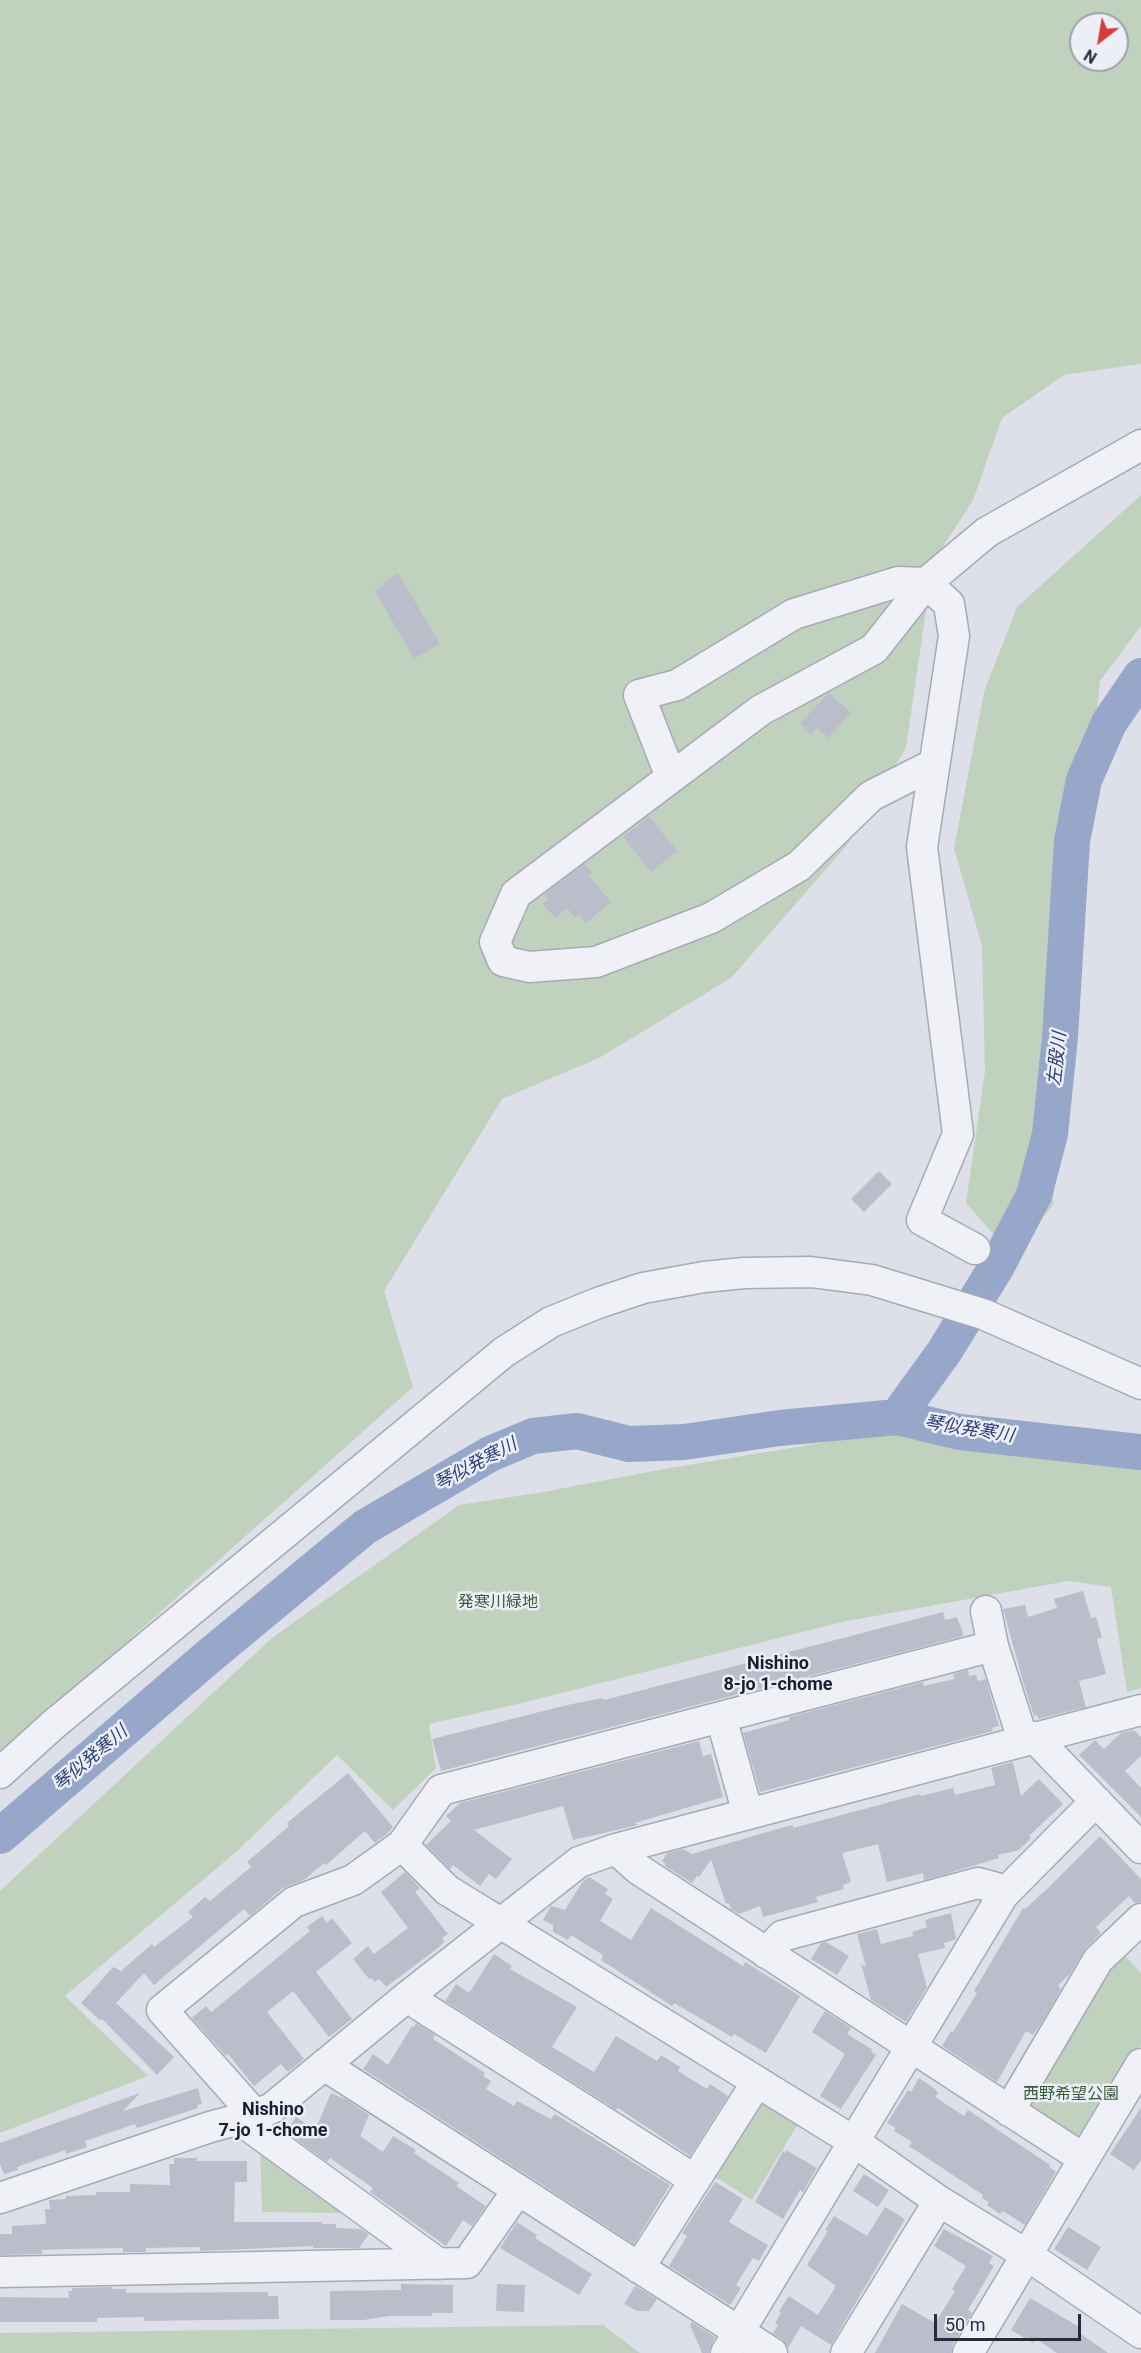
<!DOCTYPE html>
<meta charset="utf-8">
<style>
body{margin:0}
#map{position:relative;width:1141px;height:2353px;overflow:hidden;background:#dde0e8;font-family:Roboto,sans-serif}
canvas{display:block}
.north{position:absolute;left:1069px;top:12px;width:60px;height:60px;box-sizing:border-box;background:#edeff6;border:2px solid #9da1ad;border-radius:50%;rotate:211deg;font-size:16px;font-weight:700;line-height:24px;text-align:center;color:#262b40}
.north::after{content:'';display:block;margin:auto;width:21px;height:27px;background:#d53d3b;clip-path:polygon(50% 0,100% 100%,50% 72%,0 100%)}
.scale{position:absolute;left:934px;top:2314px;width:147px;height:27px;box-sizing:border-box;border:3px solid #262b40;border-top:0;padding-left:8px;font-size:18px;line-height:21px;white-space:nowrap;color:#262b40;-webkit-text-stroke:4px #edeff6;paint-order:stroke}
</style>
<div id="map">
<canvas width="1141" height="2353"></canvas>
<div class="north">N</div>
<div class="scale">50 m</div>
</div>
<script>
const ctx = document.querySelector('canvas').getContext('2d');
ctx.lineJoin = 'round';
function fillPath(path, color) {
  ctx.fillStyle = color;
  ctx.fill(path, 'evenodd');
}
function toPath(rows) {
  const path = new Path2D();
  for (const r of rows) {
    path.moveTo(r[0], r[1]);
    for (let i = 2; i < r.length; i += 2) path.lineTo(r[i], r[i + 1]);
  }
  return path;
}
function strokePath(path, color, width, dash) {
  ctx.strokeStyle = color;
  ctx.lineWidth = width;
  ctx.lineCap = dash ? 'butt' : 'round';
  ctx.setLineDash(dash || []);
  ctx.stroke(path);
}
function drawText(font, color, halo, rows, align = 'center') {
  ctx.font = font + ' Roboto,"Noto Sans JP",sans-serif';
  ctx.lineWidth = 5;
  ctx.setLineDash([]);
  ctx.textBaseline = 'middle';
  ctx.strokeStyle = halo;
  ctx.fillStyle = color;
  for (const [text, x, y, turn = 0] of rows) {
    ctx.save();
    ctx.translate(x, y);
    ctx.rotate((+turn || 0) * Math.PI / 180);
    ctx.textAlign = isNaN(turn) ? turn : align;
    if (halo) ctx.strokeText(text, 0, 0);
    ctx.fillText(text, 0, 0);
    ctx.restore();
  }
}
fillPath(toPath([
 [0,0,1141,0,1141,364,1064,375,1002,418,973,500,933,562,906,748,848,844,731,978,599,1058,502,1099,384,1291,413,1387,0,1755],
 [1081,24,1117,24,1117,60,1081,60],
 [1141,495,1141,626,1100,681,1082,856,1052,970,1059,1088,1053,1205,1011,1254,966,1203,985,1071,982,946,954,848,984,692,1017,607],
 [893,1431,1141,1465,1141,1688,1127,1692,1111,1587,1068,1581,842,1622,518,1704,429,1724,436,1768,393,1810,337,1755,236,1852,65,1996,148,2076,0,2133,0,1891,272,1638,459,1505,543,1492,664,1469],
 [1125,1956,1141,1973,1141,2045,1133,2053,1088,2132,1075,2137,1031,2108,1030,2100,1105,1976],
 [760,2101,798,2124,752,2200,712,2175],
 [260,2142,358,2213,262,2212],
 [603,2325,640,2353,0,2353,0,2333]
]), '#c0d2be');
strokePath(toPath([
 [897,1417,944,1352,997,1266,1034,1195,1050,1134,1060,1037,1072,841,1084,780,1109,723,1141,676],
 [0,1836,208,1657,365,1527,490,1454,533,1436,577,1431,629,1444,684,1442,780,1428,897,1417,960,1432,1141,1452]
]), '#96a7ca', 36);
fillPath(toPath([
 [398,573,440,644,414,659,375,591,384,585,382,583],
 [829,693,851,713,828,738,817,728,811,734,800,723],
 [649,816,677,851,651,872,623,837],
 [584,864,593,874,589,876,611,902,586,923,579,915,575,918,567,908,555,918,543,904,548,899,544,894],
 [879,1171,892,1184,864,1212,851,1199],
 [1083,1591,1091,1618,1096,1617,1102,1637,1097,1639,1106,1674,1079,1681,1086,1707,1038,1719,1037,1715,1034,1716,1024,1685,1003,1609,1025,1605,1028,1617,1057,1608,1054,1599],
 [943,1612,945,1620,957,1617,964,1636,441,1771,432,1739,567,1705,603,1698,604,1700],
 [968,1670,969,1676,976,1675,978,1681,986,1679,999,1726,992,1728,993,1731,760,1792,743,1733,789,1720,789,1717,923,1682,924,1686,954,1679,953,1674],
 [1134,1730,1141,1737,1141,1756,1125,1771,1141,1788,1141,1817,1079,1755,1095,1740,1104,1749,1121,1733],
 [699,1741,703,1756,711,1754,723,1797,635,1823,638,1825,573,1840,563,1806,474,1830,512,1859,496,1879,489,1874,480,1886,453,1865,450,1869,426,1845,451,1821,446,1816,460,1803],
 [1013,1762,1021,1796,1039,1779,1063,1804,1029,1836,1031,1838,1019,1850,998,1855,999,1858,943,1875,924,1880,923,1873,887,1882,878,1844,842,1853,851,1882,843,1885,844,1889,816,1897,818,1902,763,1917,760,1906,739,1914,731,1909,729,1903,726,1904,711,1860,699,1877,697,1876,692,1883,665,1866,666,1864,662,1861,667,1853,683,1849,692,1854,774,1830,793,1825,793,1828,920,1794,921,1796,953,1788,955,1795,995,1785,991,1768],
 [348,1773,393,1827,387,1834,375,1843,365,1831,326,1865,324,1863,304,1880,283,1888,250,1916,244,1909,154,1985,144,1973,116,2003,174,2057,157,2075,102,2019,100,2020,81,2003,113,1967,121,1971,152,1944,154,1947,193,1917,188,1912,205,1897,210,1901,251,1867,247,1862,289,1826,287,1823],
 [1100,1836,1141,1879,1141,1902,1135,1903,1129,1896,1096,1927,1101,1933,1086,1948,1069,1975,1058,1985,1061,1989,1045,2017,1033,2035,1026,2031,997,2082,942,2046,951,2031,953,2032,977,1993,974,1991,1023,1908,1025,1909,1046,1890],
 [405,1872,420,1888,415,1892,448,1934,442,1938,445,1941,438,1948,386,1987,379,1979,375,1982,371,1978,369,1979,353,1959,368,1946,374,1954,408,1928,381,1892],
 [589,1877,608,1889,605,1894,613,1899,600,1921,631,1940,651,1908,743,1966,745,1962,800,1996,766,2053,734,2034,732,2037,674,2003,672,2006,601,1960,603,1955,571,1935,568,1940,553,1932,553,1925,543,1920,551,1906,565,1910,583,1881],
 [951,1913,956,1939,944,1943,945,1948,918,1954,927,1987,906,2022,871,2000,861,1964,866,1967,857,1934,877,1929,881,1944,913,1936,912,1932,927,1927,925,1920],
 [322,1916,327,1923,332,1918,352,1943,316,1972,352,2019,329,2037,293,1991,267,2012,304,2059,288,2072,281,2064,254,2086,228,2054,226,2056,192,2018,206,2006,211,2012,215,2009,310,1931,307,1927],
 [826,1942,849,1956,837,1975,811,1959,821,1943],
 [494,1954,512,1966,510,1969,577,2007,552,2047,594,2072,616,2036,657,2061,661,2055,680,2067,678,2071,707,2089,710,2084,728,2096,690,2156,618,2108,616,2110,612,2107,445,2001,456,1984,469,1993],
 [825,2011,851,2028,847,2034,873,2050,871,2052,876,2055,841,2109,820,2096,845,2054,812,2032],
 [416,2023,435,2035,433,2039,485,2073,483,2076,491,2081,486,2089,514,2106,517,2101,551,2119,555,2114,670,2185,634,2244,363,2069,373,2054,388,2065,412,2026,414,2027],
 [919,2078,935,2089,938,2093,935,2097,964,2116,968,2110,1050,2165,1049,2167,1056,2172,1025,2225,1003,2211,1000,2214,987,2205,989,2202,982,2198,983,2195,909,2146,912,2142,894,2131,896,2128,887,2123,908,2090,911,2092],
 [198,2088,202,2104,197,2105,198,2108,137,2128,135,2124,85,2141,87,2147,66,2154,65,2150,17,2167,18,2170,4,2174,0,2164,0,2143,140,2093,123,2111],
 [331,2093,347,2100,369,2115,360,2136,383,2152,393,2136,416,2150,414,2153,459,2183,456,2186,486,2206,472,2226,463,2220,446,2246,370,2192,373,2188,330,2158,327,2162,286,2132,296,2117,315,2130],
 [1141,2108,1141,2160,1134,2170,1110,2154],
 [786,2150,817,2168,803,2192,800,2190,783,2219,755,2202,783,2151,785,2153],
 [174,2158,197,2158,197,2161,247,2161,247,2182,235,2182,234,2222,322,2222,322,2224,336,2224,336,2228,361,2229,369,2234,359,2248,313,2248,313,2246,200,2251,200,2247,146,2248,146,2252,123,2252,123,2248,69,2249,42,2250,42,2254,0,2255,0,2234,12,2234,12,2226,46,2224,45,2209,50,2209,49,2200,66,2199,66,2196,96,2195,96,2192,130,2192,130,2184,170,2185,169,2164,174,2164],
 [864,2174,889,2190,878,2207,853,2191],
 [715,2182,743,2199,729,2222,768,2245,759,2261,753,2258,736,2285,741,2288,730,2305,669,2266,687,2236,682,2233],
 [885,2207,905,2219,831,2345,801,2326,788,2348,782,2339,773,2333,778,2325,775,2323,781,2313,779,2311,789,2296,818,2315,836,2286,807,2265,828,2231,825,2230,834,2216,867,2236],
 [517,2222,537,2235,535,2238,592,2274,579,2295,500,2248],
 [1068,2227,1101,2247,1087,2270,1054,2249],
 [944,2229,993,2256,989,2263,994,2266,968,2310,972,2313,953,2344,951,2353,875,2353,902,2304,935,2323,955,2291,952,2289,966,2266,934,2246],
 [401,2284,453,2285,453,2313,432,2313,432,2316,389,2316,364,2320,330,2320,330,2291,401,2290],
 [497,2284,525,2285,524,2312,496,2311],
 [635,2286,657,2299,649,2311,637,2311,624,2304],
 [112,2287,112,2289,126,2289,126,2293,268,2292,268,2296,278,2296,279,2319,144,2321,144,2317,97,2318,97,2322,0,2322,0,2297,69,2298,68,2291,72,2291,72,2288],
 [1030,2298,1081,2328,1078,2332,1108,2353,1057,2353,1035,2338,1033,2343,1011,2330],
 [692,2322,715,2337,709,2353,702,2353,690,2325]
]), '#babecb');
const minor = toPath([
 [934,764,871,796,799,866,711,918,596,962,529,967,503,961,495,942,516,894,761,710,874,649,926,583,987,532,1141,445],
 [671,777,639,695,677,685,794,614,898,582,926,583,949,604,954,636,922,847,958,1134,922,1220,975,1249],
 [986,1611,993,1646,1023,1740],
 [721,1717,748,1814],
 [1034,1737,1141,1848],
 [0,1773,54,1724,504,1352,551,1322,598,1303,643,1288,704,1277,744,1273,811,1272,872,1280,983,1314,1141,1384],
 [402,1845,447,1890,853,2141,939,2201,1027,2255,1141,2333],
 [616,1849,638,1869,1084,2159],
 [766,1953,782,1936,978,1883,1007,1891],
 [408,1996,421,2006,695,2180],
 [324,2065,772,2353],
 [1009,2111,1098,1960,1141,1919],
 [255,2115,162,2010,294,1902,353,1880,402,1845,441,1790,993,1646],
 [239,2119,439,2264],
 [0,2198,210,2127,255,2115,272,2108,408,1996,579,1862,616,1849,1141,1710],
 [639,2268,757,2082],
 [0,2272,467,2263,518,2190],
 [726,2353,1003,1895,1096,1801],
 [846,2353,939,2201],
 [968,2353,1141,2064]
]);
strokePath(minor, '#a6aab6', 33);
strokePath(minor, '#f0f1f6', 30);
drawText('16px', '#345c33', '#edeff6', [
 ["発寒川緑地",498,1603],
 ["西野希望公園",1071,2095]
]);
drawText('italic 18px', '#2e4275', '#edeff6', [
 ["左股川",1058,1059,-84],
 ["琴似発寒川",969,1430,9],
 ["琴似発寒川",476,1465,-28],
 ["琴似発寒川",91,1759,-40]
]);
drawText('bold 18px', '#181d30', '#edeff6', [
 ["Nishino",778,1664],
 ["8-jo 1-chome",778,1685],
 ["Nishino",273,2110],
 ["7-jo 1-chome",273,2131]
]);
</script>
